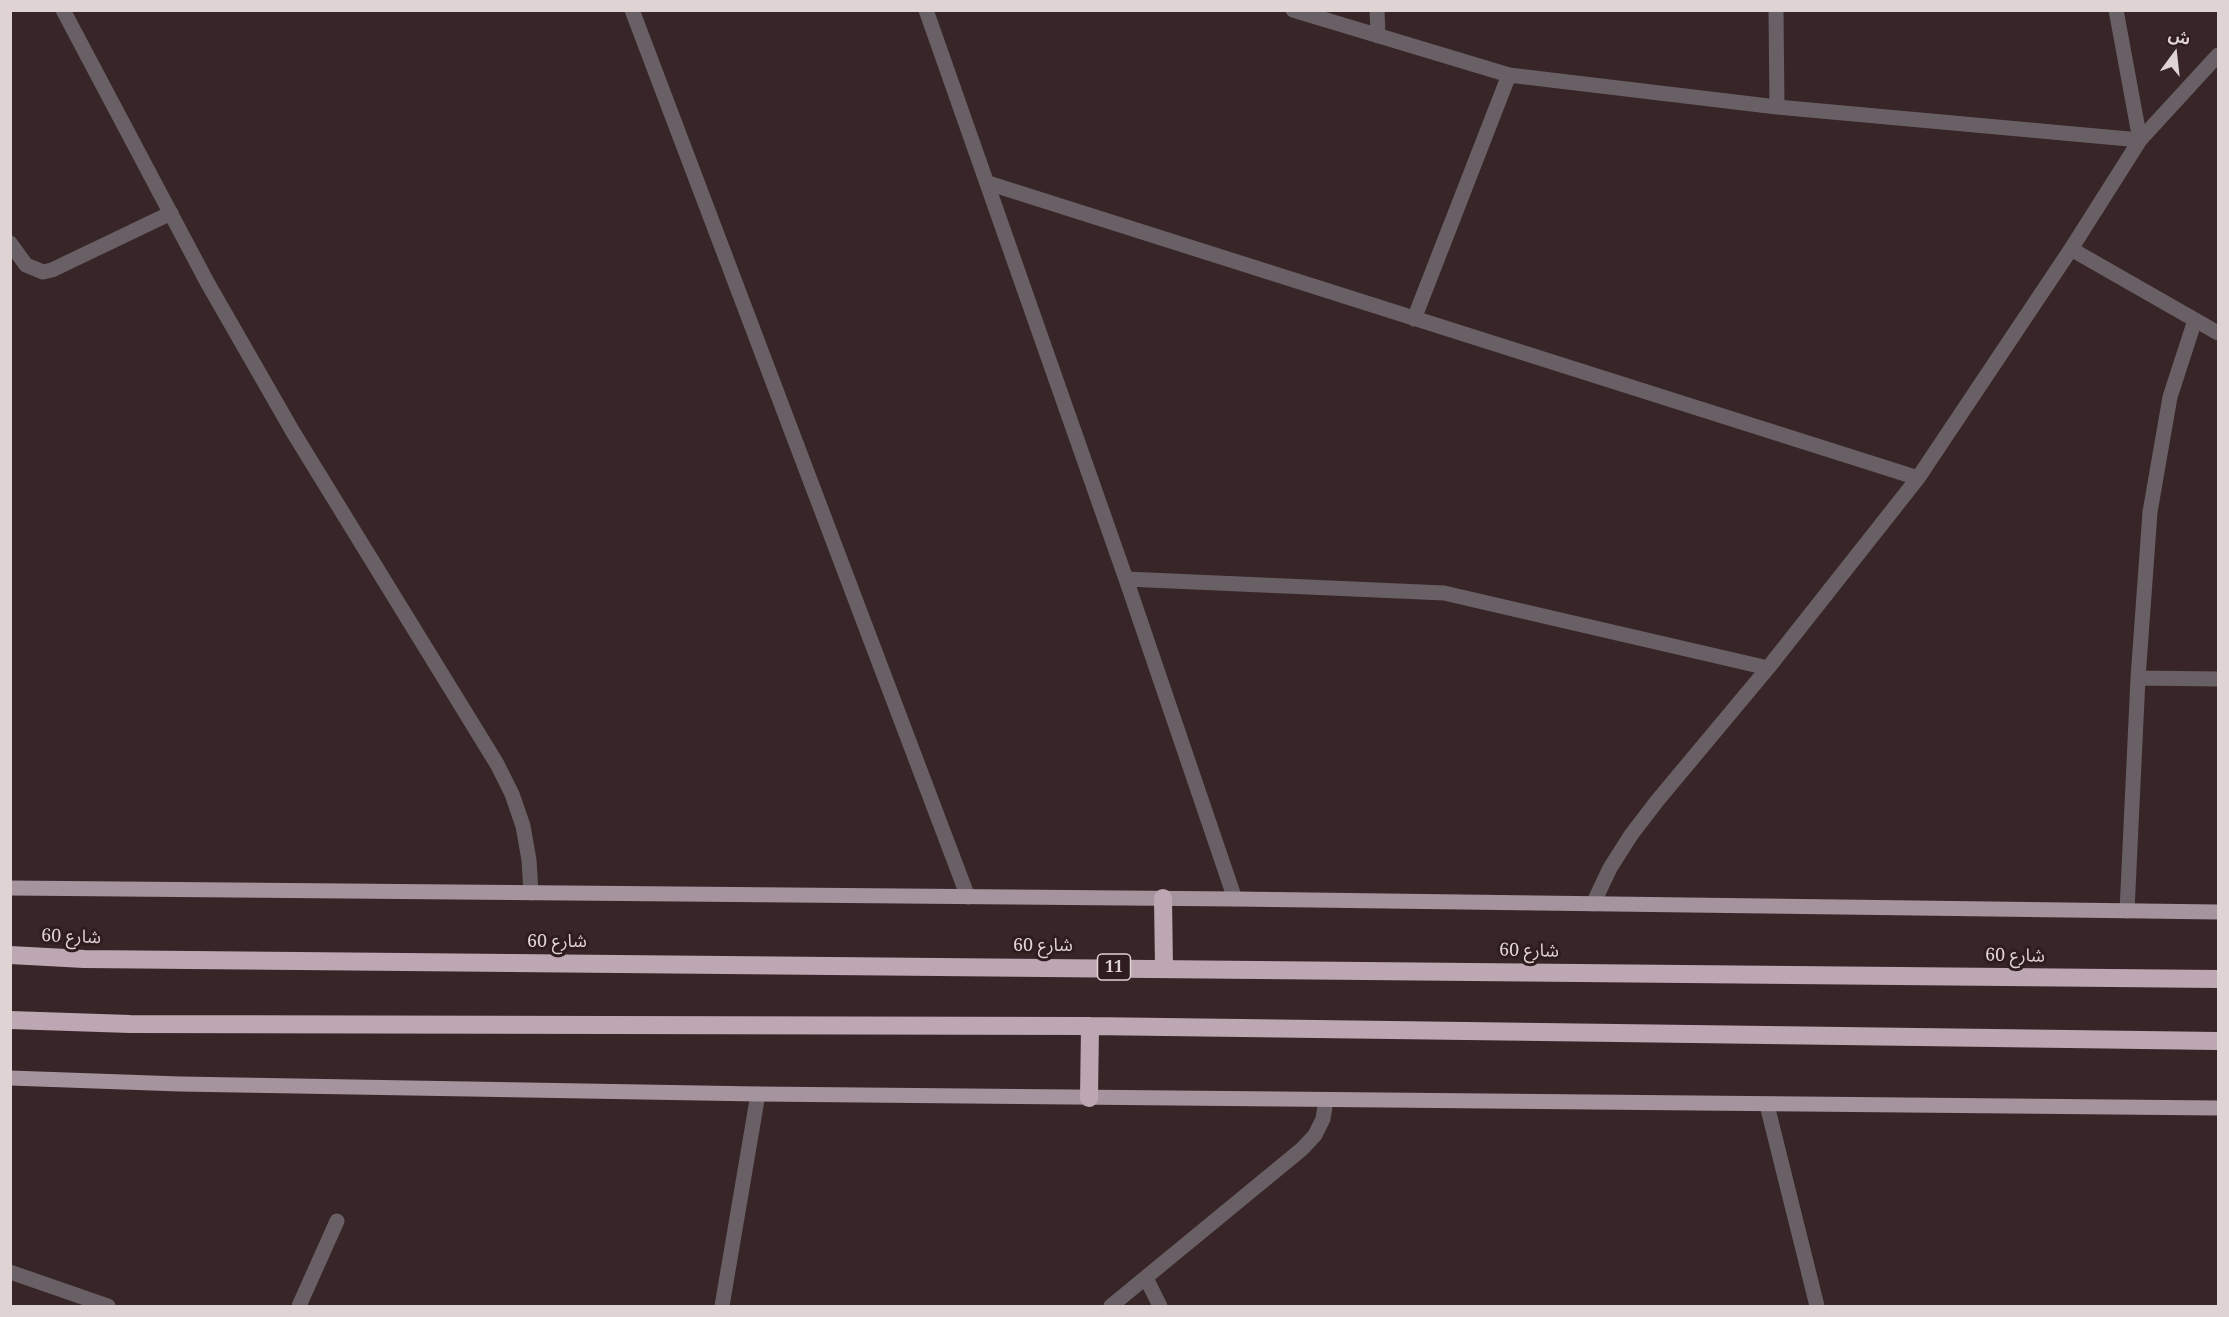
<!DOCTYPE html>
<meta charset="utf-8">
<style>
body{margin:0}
#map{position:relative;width:2229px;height:1317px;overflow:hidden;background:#382528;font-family:"Noto Serif","Noto Sans Arabic",serif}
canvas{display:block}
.frame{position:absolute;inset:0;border:12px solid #dfd3d4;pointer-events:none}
.north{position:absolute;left:2145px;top:24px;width:60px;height:60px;-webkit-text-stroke:4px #2e1c1e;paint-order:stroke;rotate:15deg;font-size:16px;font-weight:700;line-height:24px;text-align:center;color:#dfd3d4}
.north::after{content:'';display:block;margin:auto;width:21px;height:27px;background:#dfd3d4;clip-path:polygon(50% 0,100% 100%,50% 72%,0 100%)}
</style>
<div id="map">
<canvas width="2229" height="1317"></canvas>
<div class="frame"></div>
<div class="north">ش</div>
</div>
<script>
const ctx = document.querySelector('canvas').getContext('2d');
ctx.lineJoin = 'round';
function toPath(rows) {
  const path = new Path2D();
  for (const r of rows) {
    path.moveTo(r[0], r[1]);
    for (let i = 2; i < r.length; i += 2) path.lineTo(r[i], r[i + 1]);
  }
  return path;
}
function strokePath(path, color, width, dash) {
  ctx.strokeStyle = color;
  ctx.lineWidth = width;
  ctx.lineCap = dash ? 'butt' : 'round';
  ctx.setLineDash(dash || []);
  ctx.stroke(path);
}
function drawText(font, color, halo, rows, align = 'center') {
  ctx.font = font + ' "Noto Serif","Noto Sans Arabic",serif';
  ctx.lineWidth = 6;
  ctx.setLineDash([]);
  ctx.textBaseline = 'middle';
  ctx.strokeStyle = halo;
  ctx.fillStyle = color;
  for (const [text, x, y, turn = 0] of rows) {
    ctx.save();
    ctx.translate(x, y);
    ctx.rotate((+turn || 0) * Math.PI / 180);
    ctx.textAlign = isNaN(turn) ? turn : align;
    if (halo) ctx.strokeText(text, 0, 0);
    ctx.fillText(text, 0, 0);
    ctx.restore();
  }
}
strokePath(toPath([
 [63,10,207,282,293,432,497,764,512,794,523,826,529,860,531,893],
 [632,10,968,897],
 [926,10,1126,579,1235,899],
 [1293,10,1509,75,1777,107,2140,140,2116,10],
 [1377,10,1378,36],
 [1776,10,1777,107],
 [988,183,1918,478],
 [10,243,26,265,43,272,52,270,171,213],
 [2071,249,2218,333],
 [1414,319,1509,75],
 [1126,579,1444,593,1768,668],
 [2138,678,2218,679],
 [1593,904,1610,868,1631,835,1657,801,1768,668,1918,478,2071,249,2140,140,2218,55],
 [2127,911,2138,678,2150,512,2170,397,2195,320],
 [1767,1105,1817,1306],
 [10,1272,108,1306],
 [1146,1278,1160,1306],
 [299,1306,337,1221],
 [722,1306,758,1094],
 [1111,1306,1302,1149,1315,1135,1323,1119,1326,1100]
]), '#686064', 15);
strokePath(toPath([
 [10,888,1235,899,2218,912],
 [10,1078,180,1084,758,1094,2218,1108]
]), '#a5939d', 15);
strokePath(toPath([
 [1163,898,1164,968],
 [10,955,84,959,2218,979],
 [10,1020,130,1024,1090,1026,2218,1041],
 [1089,1098,1090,1026]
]), '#bca7b3', 18);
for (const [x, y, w] of [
 [1114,967,33]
]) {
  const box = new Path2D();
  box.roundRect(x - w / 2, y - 13, w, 26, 4.5);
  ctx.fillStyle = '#2e1c1e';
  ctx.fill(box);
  strokePath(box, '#dfd3d4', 1.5);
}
drawText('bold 16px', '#dfd3d4', null, [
 ["11",1114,967]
]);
drawText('18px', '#dfd3d4', '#2e1c1e', [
 ["شارع 60",71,937,2],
 ["شارع 60",557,942],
 ["شارع 60",1043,946],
 ["شارع 60",1529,951,1],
 ["شارع 60",2015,956,1]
]);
</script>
